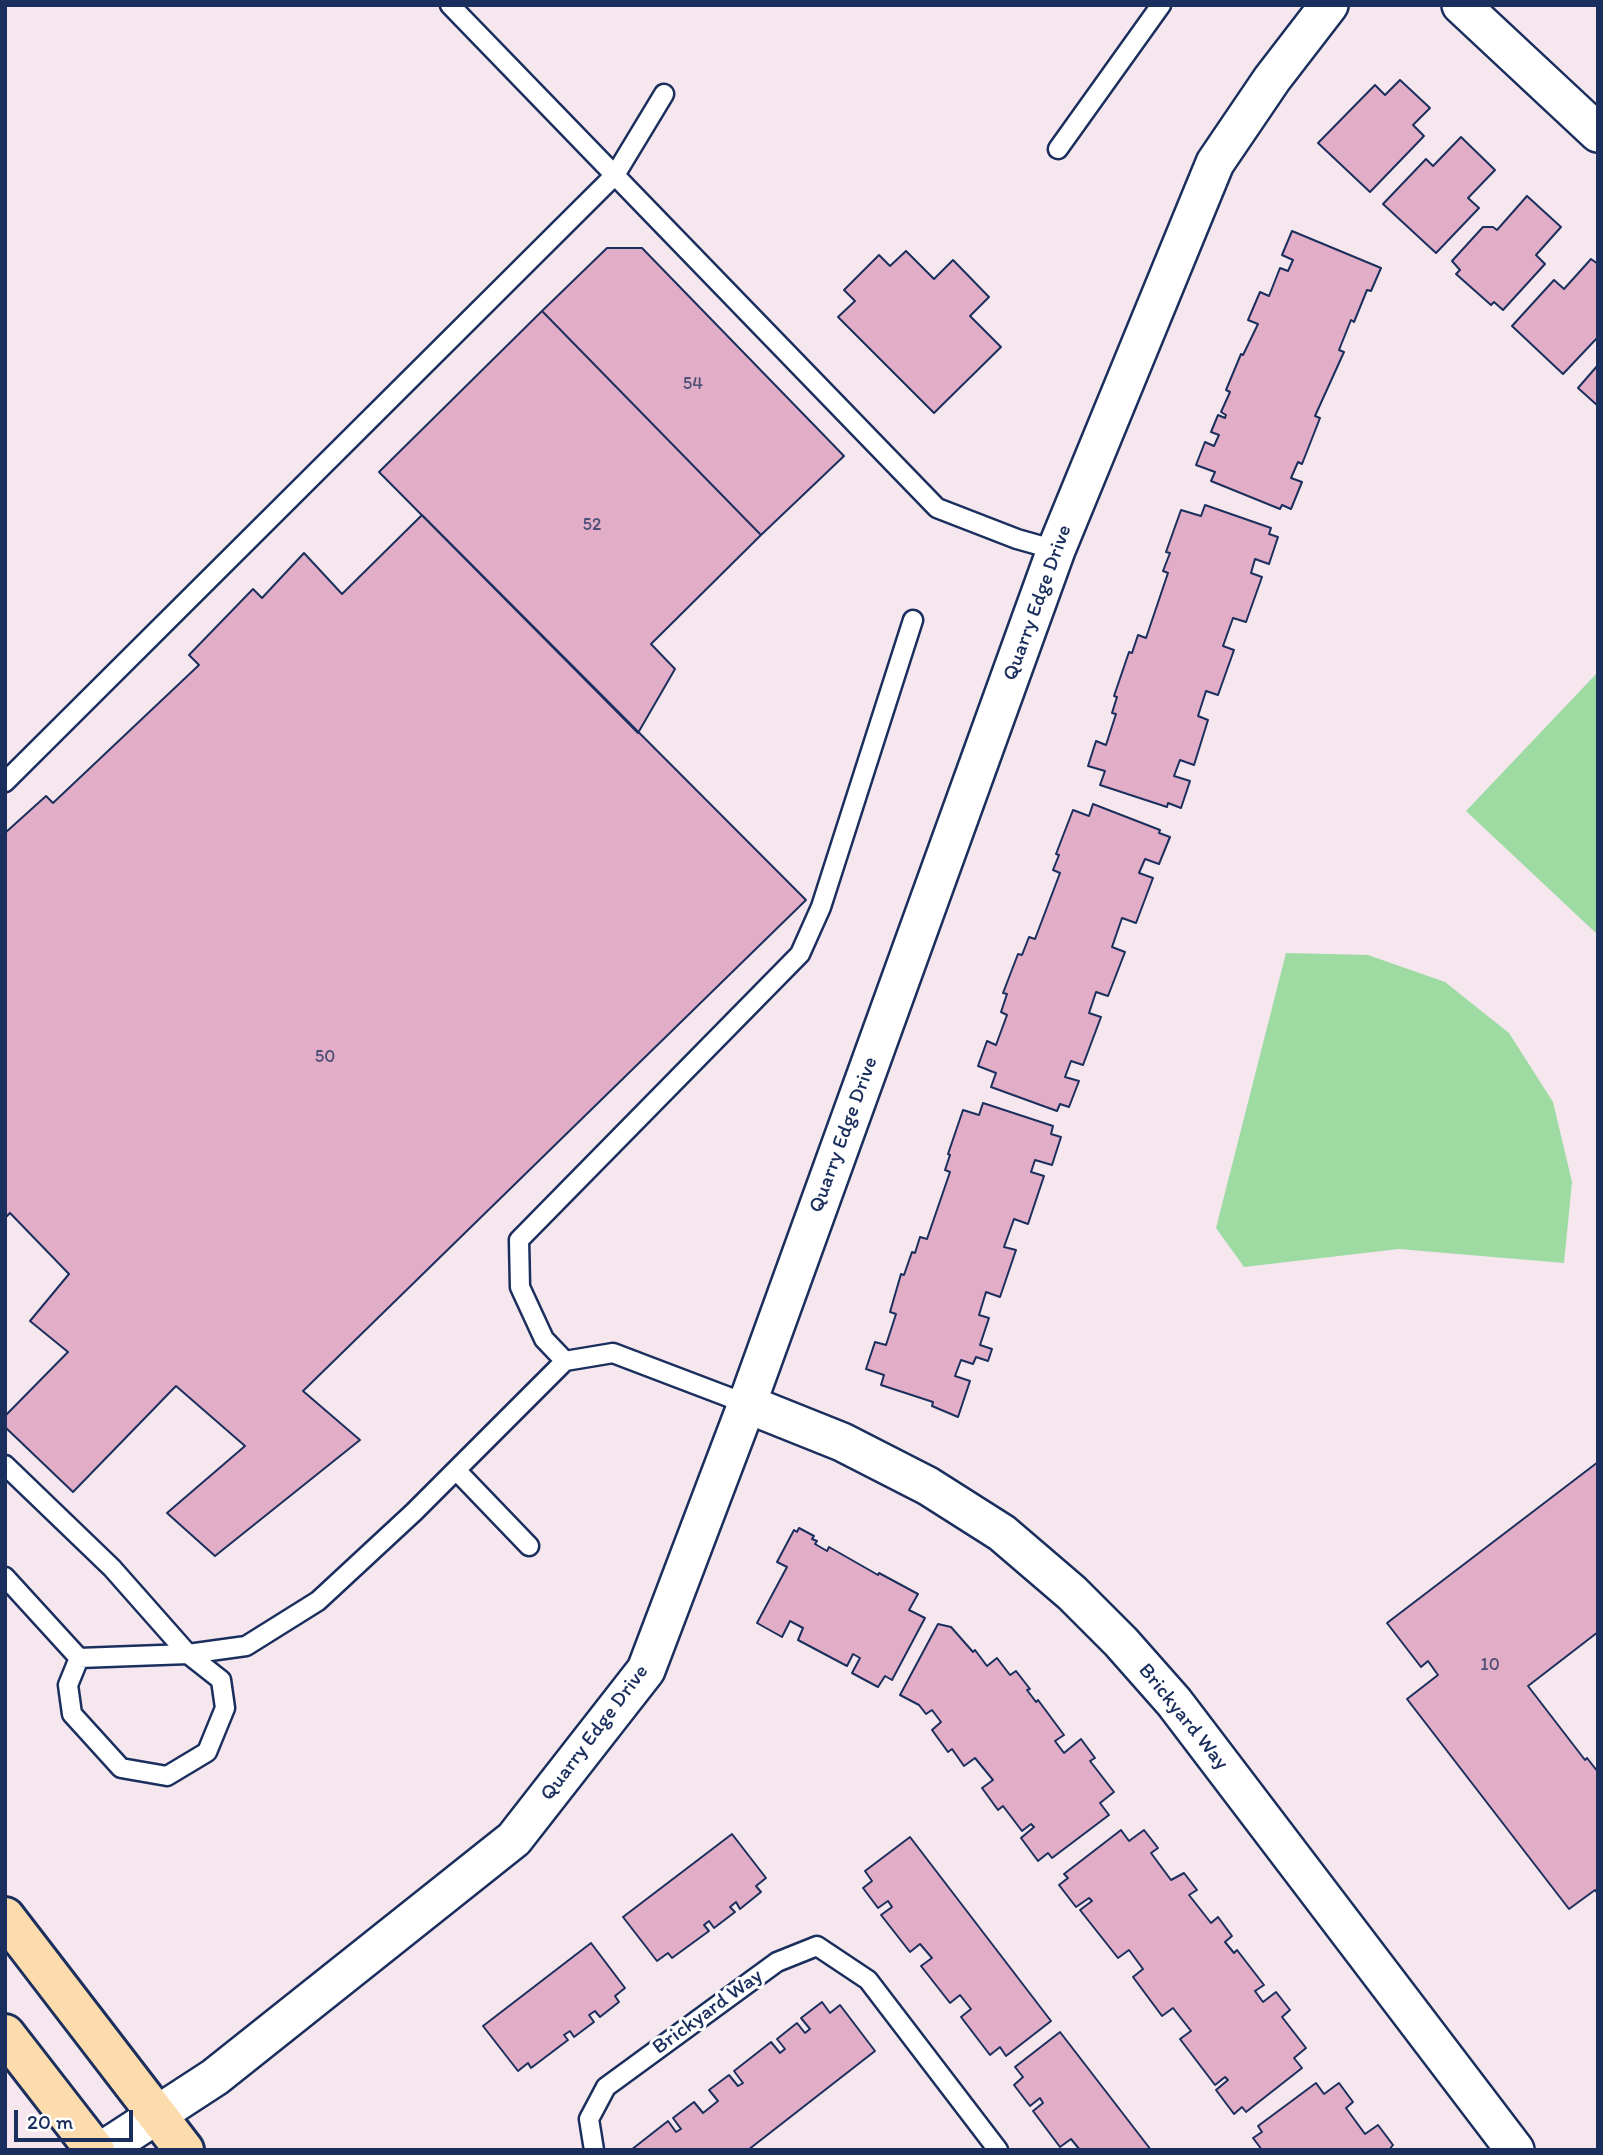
<!DOCTYPE html>
<style>
body{margin:0}
#map{position:relative;width:1603px;height:2155px;overflow:hidden;background:#f6e6ee;font-family:Itim,sans-serif}
canvas{display:block}
.frame{position:absolute;inset:0;border:7px solid #1b2f5e;pointer-events:none}
.scale{position:absolute;left:14px;top:2110px;width:119px;height:32px;box-sizing:border-box;border:4px solid #1b2f5e;border-top:0;padding-left:9px;font-size:21px;line-height:24px;white-space:nowrap;color:#1b2f5e;-webkit-text-stroke:5px #fff;paint-order:stroke}
</style>
<div id="map">
<canvas width="1603" height="2155"></canvas>
<div class="frame"></div>
<div class="scale">20 m</div>
</div>
<script>
const ctx = document.querySelector('canvas').getContext('2d');
ctx.lineJoin = 'round';
function fillPath(path, color) {
  ctx.fillStyle = color;
  ctx.fill(path, 'evenodd');
}
function toPath(rows) {
  const path = new Path2D();
  for (const r of rows) {
    path.moveTo(r[0], r[1]);
    for (let i = 2; i < r.length; i += 2) path.lineTo(r[i], r[i + 1]);
  }
  return path;
}
function strokePath(path, color, width, dash) {
  ctx.strokeStyle = color;
  ctx.lineWidth = width;
  ctx.lineCap = dash ? 'butt' : 'round';
  ctx.setLineDash(dash || []);
  ctx.stroke(path);
}
function drawText(font, color, halo, rows, align = 'center') {
  ctx.font = font + ' Itim,sans-serif';
  ctx.lineWidth = 6;
  ctx.setLineDash([]);
  ctx.textBaseline = 'middle';
  ctx.strokeStyle = halo;
  ctx.fillStyle = color;
  for (const [text, x, y, turn = 0] of rows) {
    ctx.save();
    ctx.translate(x, y);
    ctx.rotate((+turn || 0) * Math.PI / 180);
    ctx.textAlign = isNaN(turn) ? turn : align;
    if (halo) ctx.strokeText(text, 0, 0);
    ctx.fillText(text, 0, 0);
    ctx.restore();
  }
}
fillPath(toPath([
 [1598,672,1598,935,1466,811],
 [1286,953,1368,955,1445,982,1509,1033,1553,1102,1572,1182,1564,1263,1399,1249,1244,1267,1216,1228]
]), '#9ddba3');
const building = toPath([
 [1400,80,1430,108,1413,125,1424,136,1370,192,1318,143,1375,85,1385,95,1400,80],
 [1461,137,1495,170,1468,198,1479,208,1436,253,1383,204,1426,159,1433,166,1461,137],
 [1527,196,1561,227,1536,255,1545,264,1503,310,1494,302,1491,305,1456,274,1460,270,1452,261,1483,227,1493,227,1497,230,1527,196],
 [1292,231,1381,268,1371,291,1367,290,1354,322,1351,320,1339,350,1344,352,1315,416,1320,418,1302,464,1298,462,1291,478,1302,482,1291,509,1282,505,1280,509,1211,481,1215,472,1196,465,1205,442,1214,446,1219,435,1211,432,1218,415,1225,418,1226,415,1221,412,1230,392,1226,390,1241,354,1243,355,1258,324,1248,320,1260,292,1269,296,1280,268,1288,271,1293,260,1282,255,1292,231],
 [607,248,642,248,844,456,761,535,542,311,607,248],
 [906,251,934,279,953,260,989,297,970,316,1001,347,934,413,838,317,855,301,844,290,879,255,890,266,906,251],
 [1591,259,1598,264,1598,337,1563,374,1512,326,1554,280,1564,289,1591,259],
 [542,311,761,535,651,644,675,669,638,733,379,472,542,311],
 [1598,365,1598,406,1578,388,1598,365],
 [1205,505,1271,528,1269,534,1278,537,1269,564,1255,559,1251,573,1262,577,1246,622,1233,618,1223,646,1234,650,1218,695,1206,691,1198,716,1208,720,1194,765,1180,760,1174,776,1190,781,1181,808,1168,803,1167,807,1100,785,1105,771,1088,766,1096,741,1106,745,1116,714,1112,713,1117,697,1114,696,1129,652,1132,653,1138,635,1146,638,1168,573,1163,571,1170,553,1166,552,1181,510,1201,516,1205,505],
 [422,515,806,900,303,1391,360,1440,215,1556,167,1513,245,1446,176,1386,73,1492,5,1427,5,1416,68,1352,30,1321,69,1274,10,1213,5,1218,5,833,46,796,53,803,199,665,189,655,253,589,262,598,304,553,342,594,422,515],
 [1093,804,1160,830,1159,833,1170,837,1159,864,1145,859,1139,873,1153,878,1136,923,1122,918,1112,947,1125,952,1108,996,1096,992,1089,1013,1101,1017,1083,1065,1071,1061,1065,1077,1079,1081,1069,1107,1060,1104,1057,1111,991,1087,996,1073,978,1066,987,1041,996,1045,1007,1015,1001,1012,1007,994,1003,993,1018,954,1022,955,1029,937,1035,939,1060,873,1053,870,1059,855,1056,854,1073,810,1089,816,1093,804],
 [983,1103,1053,1126,1051,1134,1061,1137,1052,1165,1035,1160,1031,1172,1044,1176,1028,1224,1014,1219,1004,1247,1016,1250,1000,1297,986,1292,979,1315,989,1318,980,1345,992,1349,988,1361,976,1357,973,1364,961,1360,955,1376,970,1381,958,1417,932,1406,933,1402,881,1385,884,1375,866,1369,875,1342,886,1345,896,1314,890,1312,901,1274,904,1275,912,1252,915,1253,920,1237,927,1239,950,1172,945,1170,950,1155,948,1154,963,1110,979,1115,983,1103],
 [1598,1462,1598,1632,1528,1686,1585,1760,1587,1758,1598,1772,1598,1894,1595,1890,1569,1909,1407,1699,1438,1675,1428,1661,1421,1667,1387,1623,1598,1462],
 [799,1528,814,1536,812,1539,817,1541,815,1544,827,1551,829,1547,878,1575,879,1573,918,1594,909,1610,925,1618,892,1680,885,1676,878,1687,852,1673,860,1658,853,1654,847,1666,798,1640,803,1628,790,1621,782,1637,757,1623,787,1567,777,1562,794,1530,797,1532,799,1528],
 [938,1624,951,1627,973,1652,975,1650,987,1666,997,1658,1010,1675,1016,1671,1030,1689,1027,1690,1036,1702,1038,1700,1064,1735,1055,1741,1064,1753,1081,1739,1095,1758,1090,1761,1114,1792,1100,1803,1109,1815,1052,1858,1048,1853,1038,1861,1021,1838,1034,1827,1031,1824,1022,1831,1003,1806,998,1810,982,1788,993,1780,975,1758,964,1766,952,1749,948,1752,932,1730,941,1722,932,1710,926,1714,919,1705,900,1695,938,1624],
 [1121,1830,1129,1841,1144,1830,1158,1848,1151,1853,1171,1880,1184,1873,1197,1890,1189,1895,1211,1923,1218,1917,1232,1936,1225,1942,1234,1953,1237,1950,1264,1985,1255,1991,1263,2002,1276,1992,1290,2010,1282,2017,1306,2048,1294,2058,1302,2068,1246,2112,1242,2107,1234,2114,1216,2090,1228,2080,1225,2077,1215,2085,1180,2039,1191,2031,1173,2008,1162,2016,1133,1977,1143,1969,1129,1950,1118,1958,1080,1910,1092,1901,1089,1898,1076,1907,1059,1885,1068,1878,1064,1874,1121,1830],
 [732,1834,766,1878,756,1886,761,1892,740,1909,736,1902,730,1907,735,1912,714,1928,709,1921,704,1925,709,1931,672,1958,668,1953,657,1961,623,1917,732,1834],
 [910,1837,1051,2021,1006,2056,1000,2047,990,2055,961,2017,971,2009,960,1995,950,2003,921,1966,932,1958,920,1944,910,1952,881,1915,892,1907,888,1901,878,1908,863,1888,872,1881,865,1871,910,1837],
 [591,1943,625,1988,615,1996,619,2002,600,2017,595,2011,589,2015,594,2022,574,2037,570,2031,564,2035,568,2040,531,2068,528,2063,518,2071,483,2026,591,1943],
 [822,2002,830,2013,840,2005,875,2051,748,2150,631,2150,668,2121,676,2132,681,2129,673,2118,694,2102,703,2113,718,2101,709,2090,729,2075,738,2086,743,2083,734,2071,771,2042,780,2053,785,2049,777,2039,797,2023,805,2033,810,2029,801,2018,822,2002],
 [1060,2032,1151,2150,1080,2150,1071,2139,1060,2147,1033,2111,1043,2103,1040,2098,1030,2106,1014,2085,1023,2077,1015,2067,1060,2032],
 [1316,2083,1324,2094,1339,2083,1353,2102,1346,2108,1365,2134,1378,2125,1393,2145,1389,2150,1262,2150,1253,2138,1262,2132,1258,2126,1316,2083]
]);
fillPath(building, '#e2adc6');
strokePath(building, '#1b2f5e', 2);
const service = toPath([
 [450,5,937,508,1017,539,1056,550],
 [1058,149,1161,5],
 [5,782,615,175,664,94],
 [565,1361,544,1339,520,1287,519,1240,800,954,821,907,913,620],
 [5,1465,112,1568,188,1654,221,1680,225,1708,207,1752,167,1776,121,1768,72,1714,68,1685,79,1658],
 [456,1470,529,1546],
 [5,1577,79,1658,188,1654,246,1646,318,1601,414,1512,565,1361,613,1353,747,1404],
 [594,2150,589,2119,606,2087,777,1962,817,1946,868,1980,998,2150]
]);
const minor = toPath([
 [1461,5,1598,133],
 [747,1404,842,1442,928,1486,1002,1533,1072,1593,1121,1642,1174,1702,1515,2150],
 [103,2150,215,2077,514,1839,646,1670,747,1404,1056,550,1215,163,1272,79,1329,5]
]);
const primary = toPath([
 [5,1917,184,2150],
 [5,2034,95,2150]
]);
strokePath(service, '#1b2f5e', 23);
strokePath(minor, '#1b2f5e', 42);
strokePath(primary, '#1b2f5e', 44);
strokePath(service, '#fff', 18);
strokePath(minor, '#fff', 37);
strokePath(primary, '#fcdcac', 38);
drawText('18px', '#4d4e78', null, [
 ["54",693,384],
 ["52",592,525],
 ["50",325,1057],
 ["10",1490,1665]
]);
drawText('21px', '#1b2f5e', '#fff', [
 ["Quarry Edge Drive",1038,603,-70],
 ["Quarry Edge Drive",844,1135,-70],
 ["Brickyard Way",1183,1717,51],
 ["Quarry Edge Drive",595,1733,-53],
 ["Brickyard Way",708,2012,-36]
]);
</script>
